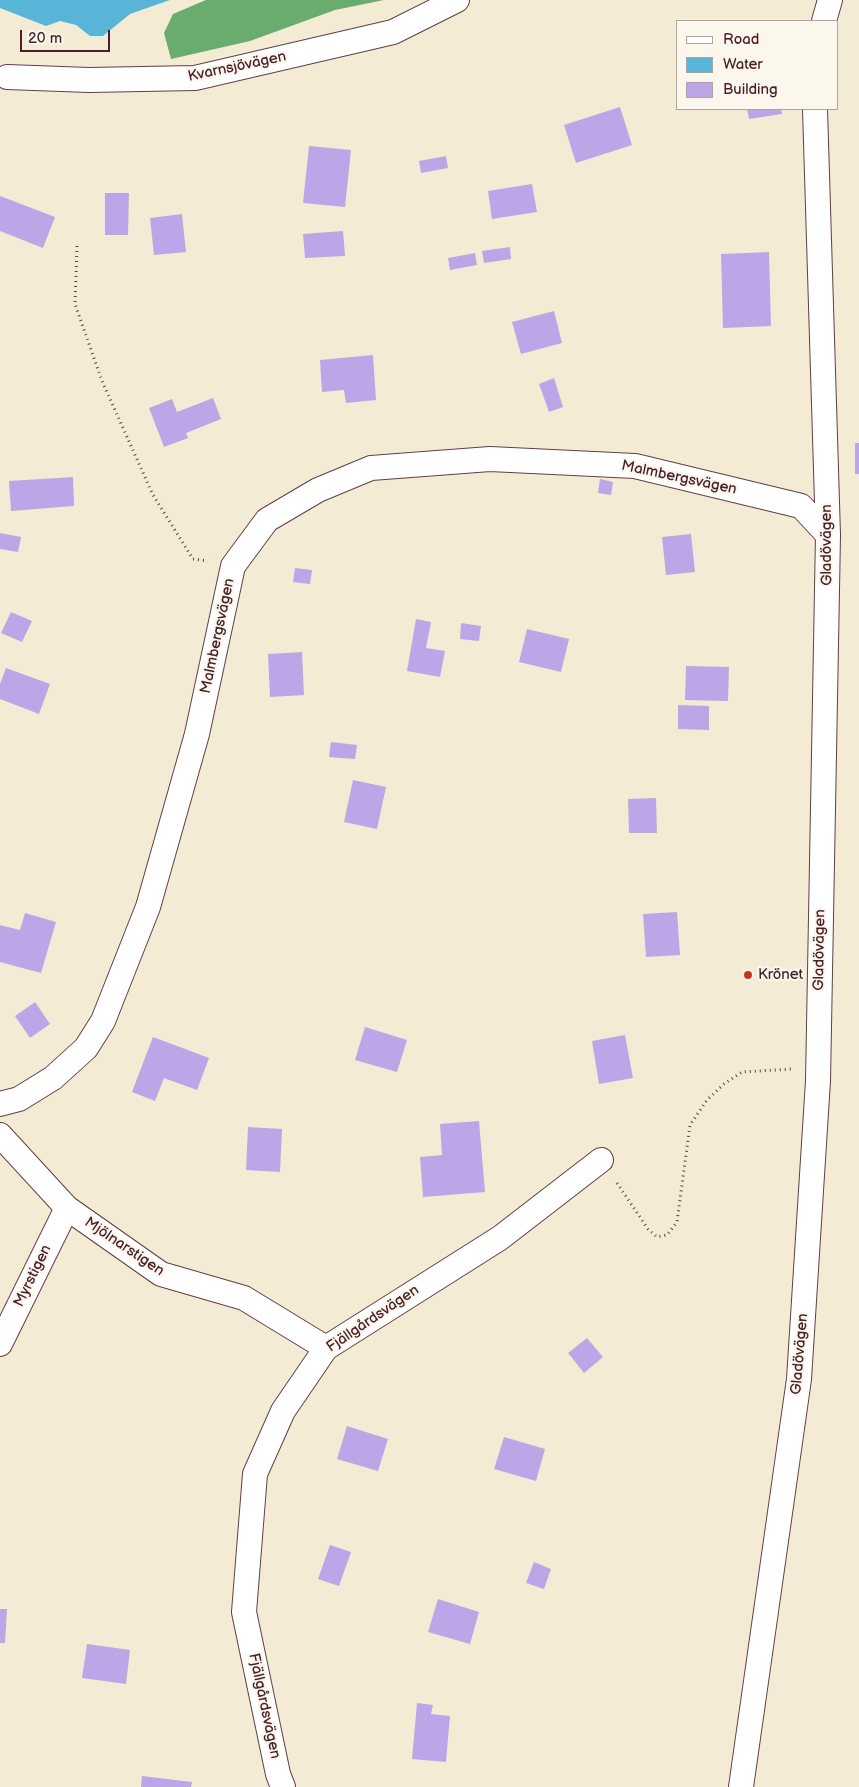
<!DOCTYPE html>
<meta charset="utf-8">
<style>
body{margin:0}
#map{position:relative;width:859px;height:1787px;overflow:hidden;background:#f4ebd4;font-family:"Balsamiq Sans",sans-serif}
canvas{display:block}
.legend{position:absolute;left:676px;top:20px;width:162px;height:90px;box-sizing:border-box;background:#fbf7ec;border:1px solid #b4a19f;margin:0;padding:6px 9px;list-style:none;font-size:15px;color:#4a1f2b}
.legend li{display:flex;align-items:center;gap:10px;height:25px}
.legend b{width:25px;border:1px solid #b4a19f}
.scale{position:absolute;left:20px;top:30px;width:90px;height:22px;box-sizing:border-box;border:2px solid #4a1f2b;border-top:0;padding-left:6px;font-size:15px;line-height:18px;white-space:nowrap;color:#4a1f2b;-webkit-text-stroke:4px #fbf7ec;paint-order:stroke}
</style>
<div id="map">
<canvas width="859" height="1787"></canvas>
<ul class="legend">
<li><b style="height:6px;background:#fff"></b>Road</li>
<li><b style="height:14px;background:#59b5d7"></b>Water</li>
<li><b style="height:14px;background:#bca6e7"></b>Building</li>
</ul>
<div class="scale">20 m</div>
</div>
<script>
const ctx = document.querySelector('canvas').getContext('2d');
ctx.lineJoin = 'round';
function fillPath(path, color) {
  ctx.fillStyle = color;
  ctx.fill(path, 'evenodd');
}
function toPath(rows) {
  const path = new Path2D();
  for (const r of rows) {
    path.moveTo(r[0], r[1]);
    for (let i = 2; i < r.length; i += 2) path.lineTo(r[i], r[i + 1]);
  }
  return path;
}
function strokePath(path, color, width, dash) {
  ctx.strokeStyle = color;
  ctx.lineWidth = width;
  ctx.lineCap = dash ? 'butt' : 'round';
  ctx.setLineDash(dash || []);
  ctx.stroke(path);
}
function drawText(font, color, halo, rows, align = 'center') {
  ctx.font = font + ' "Balsamiq Sans",sans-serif';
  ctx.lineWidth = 4.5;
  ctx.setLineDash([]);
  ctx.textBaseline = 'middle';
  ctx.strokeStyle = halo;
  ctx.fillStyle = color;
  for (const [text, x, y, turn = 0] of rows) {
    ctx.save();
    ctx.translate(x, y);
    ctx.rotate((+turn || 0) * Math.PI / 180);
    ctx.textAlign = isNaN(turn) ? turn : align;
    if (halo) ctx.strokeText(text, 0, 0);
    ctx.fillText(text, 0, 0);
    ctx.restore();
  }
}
fillPath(toPath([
 [206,0,384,0,335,10,250,41,171,59,164,33,173,14]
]), '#6aab6e');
fillPath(toPath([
 [0,0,170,0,130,14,103,36,90,36,76,25,60,21,46,26,0,8]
]), '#59b5d7');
fillPath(toPath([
 [620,107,632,145,576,163,564,125],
 [747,109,781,109,782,114,749,119],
 [309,146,351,150,345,207,303,203],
 [446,156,448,168,421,173,419,161],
 [532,184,537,212,492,219,488,191],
 [105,193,129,193,128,235,105,235],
 [0,196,55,217,43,248,0,231],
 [182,214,186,252,154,255,150,218],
 [343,231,345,256,305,258,303,234],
 [510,247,511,259,484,263,482,251],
 [769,252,771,326,723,328,721,254],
 [475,253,477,265,450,270,448,258],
 [554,311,562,343,521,354,512,322],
 [373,355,376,400,346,403,344,390,322,392,320,360],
 [554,378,563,407,549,412,539,384],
 [213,398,221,419,186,433,188,438,164,447,149,408,172,399,177,412],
 [855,443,859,443,859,474,855,474],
 [73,477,74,506,11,511,9,481],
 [600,479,613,482,611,495,598,493],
 [0,533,21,537,18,552,0,549],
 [691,534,695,572,666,575,662,537],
 [295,568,312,570,310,584,293,582],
 [11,612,32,621,22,642,1,633],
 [416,619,431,622,426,648,445,651,440,677,407,671],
 [461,623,481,626,479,641,460,639],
 [527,629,569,639,561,672,519,662],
 [302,652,304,695,270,697,268,654],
 [686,666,729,667,728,701,685,700],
 [6,668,50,684,39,714,0,699,0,684],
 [678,705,709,706,709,730,678,729],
 [331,742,357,745,355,759,329,757],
 [353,780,386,787,377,829,344,822],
 [656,798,657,833,629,833,628,799],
 [677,912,680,955,646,957,643,914],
 [25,913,56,922,41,973,0,962,0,925,20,930],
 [35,1002,50,1024,30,1038,15,1016],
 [365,1027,407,1040,397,1072,355,1060],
 [625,1035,633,1078,599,1084,592,1041],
 [153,1037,209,1058,197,1090,164,1078,155,1101,132,1092],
 [479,1121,485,1192,423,1197,420,1157,442,1155,440,1124],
 [248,1127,282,1129,280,1172,246,1170],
 [587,1338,603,1357,584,1373,568,1353],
 [347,1426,388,1439,378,1471,337,1459],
 [504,1437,545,1449,536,1481,494,1469],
 [330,1545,351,1552,339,1586,318,1579],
 [534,1562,551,1569,544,1589,526,1583],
 [438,1599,479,1612,470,1644,428,1632],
 [0,1609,7,1609,5,1643,0,1643],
 [87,1644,130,1650,126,1684,82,1678],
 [417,1703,433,1705,431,1714,450,1716,446,1762,412,1759],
 [142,1776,192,1782,191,1787,141,1787]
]), '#bca6e7');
const minor = toPath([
 [824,21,830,0],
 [7,77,89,80,195,78,393,32,457,0],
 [0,1104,19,1099,53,1078,86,1048,103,1021,148,907,197,734,233,566,267,520,318,490,371,468,490,459,635,466,801,506,828,535],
 [0,1135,67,1208,161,1274,244,1298,326,1348],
 [0,1344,67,1208],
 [283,1787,278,1774,244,1612,255,1474,283,1411,326,1348,500,1238,601,1160],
 [741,1787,799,1379,818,1081,828,535,815,109]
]);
strokePath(minor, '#643e44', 26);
strokePath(toPath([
 [77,246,75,304,102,381,153,495,193,559,208,561],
 [617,1183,648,1229,657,1237,667,1235,677,1222,690,1125,707,1100,724,1084,742,1072,791,1069]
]), '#643e44', 3, [1, 4]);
strokePath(minor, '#fff', 24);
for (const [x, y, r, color] of [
 [748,975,5,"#c8321e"]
]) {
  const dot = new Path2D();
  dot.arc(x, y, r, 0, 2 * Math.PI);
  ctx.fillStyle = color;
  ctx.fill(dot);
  strokePath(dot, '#fbf7ec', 2);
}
drawText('15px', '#4a1f2b', '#fbf7ec', [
 ["Kvarnsjövägen",237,67,-12],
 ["Malmbergsvägen",679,478,12],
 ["Gladövägen",827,545,-90],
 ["Malmbergsvägen",218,636,-78],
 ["Gladövägen",820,950,-89],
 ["Mjölnarstigen",124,1247,34],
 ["Myrstigen",33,1276,-64],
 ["Fjällgårdsvägen",373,1319,-34],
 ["Gladövägen",800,1354,-85],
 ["Fjällgårdsvägen",264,1706,78]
]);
drawText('15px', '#4a1f2b', '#fbf7ec', [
 ["Krönet",758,975]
], 'left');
</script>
